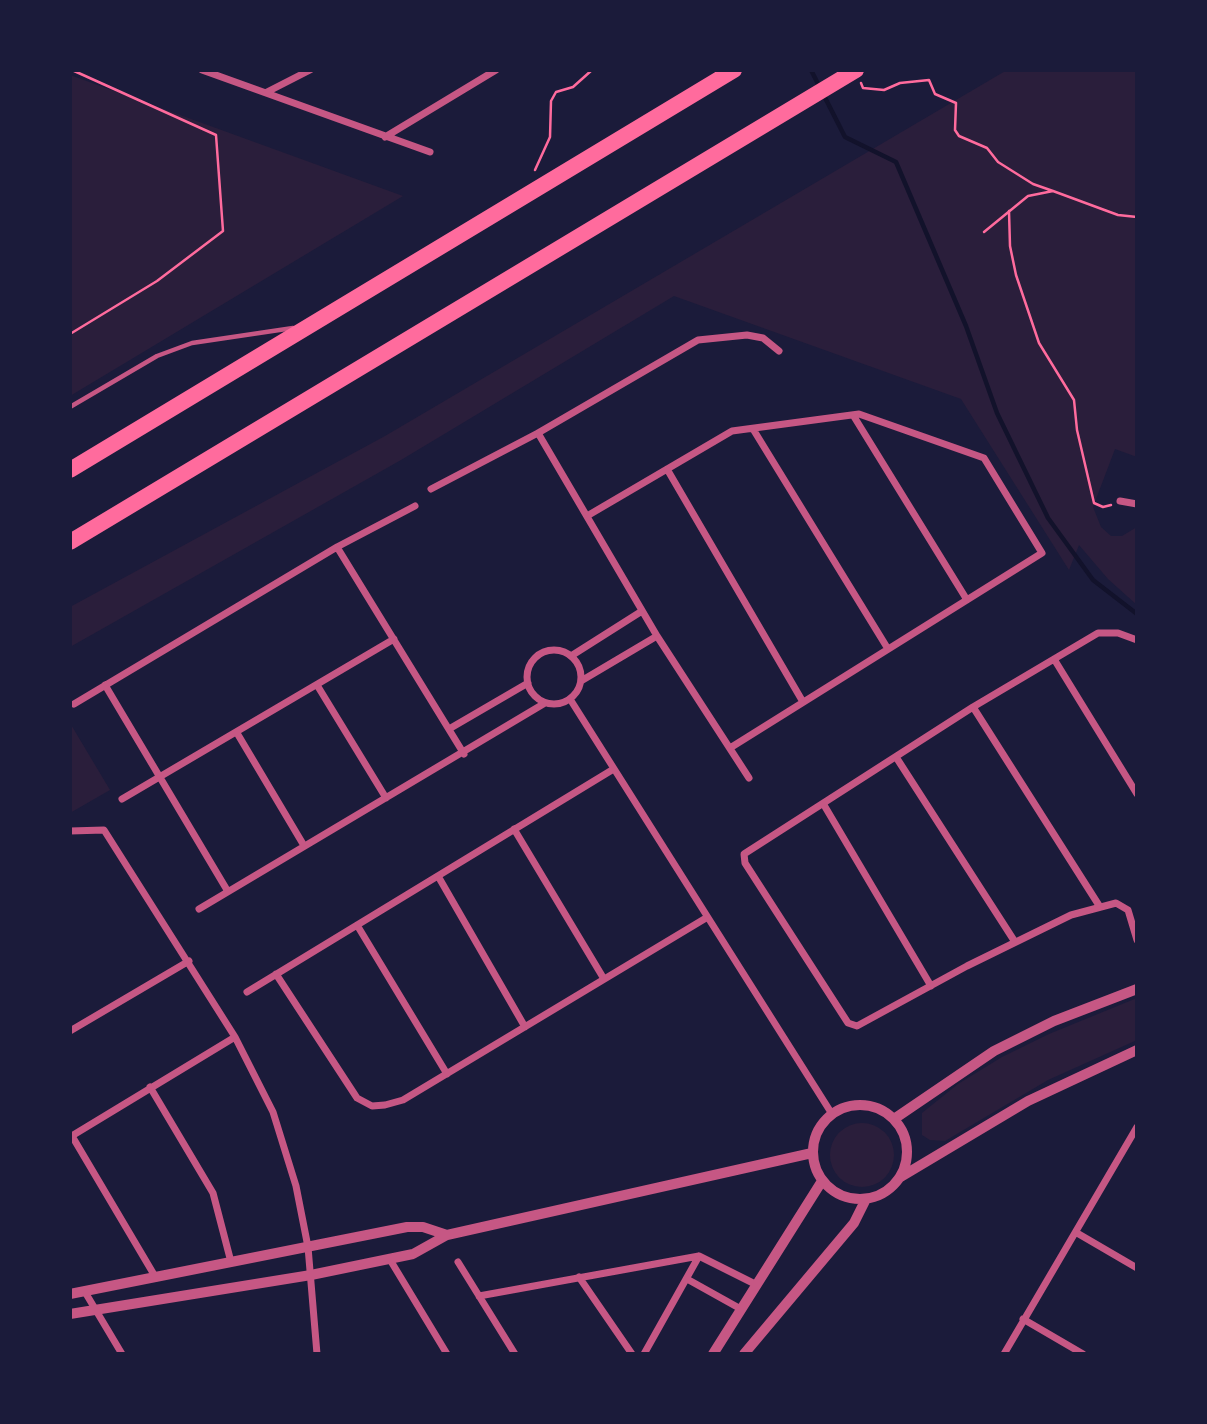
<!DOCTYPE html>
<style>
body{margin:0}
#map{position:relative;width:1207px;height:1424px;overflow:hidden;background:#1b1b3a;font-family:"Nunito Sans",sans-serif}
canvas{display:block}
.frame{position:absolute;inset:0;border:72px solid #1b1b3a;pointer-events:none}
</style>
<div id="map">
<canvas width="1207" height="1424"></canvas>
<div class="frame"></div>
</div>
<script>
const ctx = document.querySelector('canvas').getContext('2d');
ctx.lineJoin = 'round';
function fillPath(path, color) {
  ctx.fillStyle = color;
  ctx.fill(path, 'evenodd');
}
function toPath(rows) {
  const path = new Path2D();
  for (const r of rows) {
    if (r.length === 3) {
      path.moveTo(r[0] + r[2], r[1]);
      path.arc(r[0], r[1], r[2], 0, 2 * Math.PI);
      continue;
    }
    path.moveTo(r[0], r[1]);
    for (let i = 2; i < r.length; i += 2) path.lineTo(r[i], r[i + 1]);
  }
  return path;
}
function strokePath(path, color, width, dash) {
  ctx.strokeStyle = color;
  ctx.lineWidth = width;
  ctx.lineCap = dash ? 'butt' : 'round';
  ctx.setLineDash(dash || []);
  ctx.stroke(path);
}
fillPath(toPath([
 [1007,70,1137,70,1137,457,1115,449,1093,507,1101,527,1111,536,1122,536,1137,527,1137,605,1108,579,1079,545,1069,570,961,399,674,296,401,460,70,647,70,607,385,436],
 [70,75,403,196,70,396],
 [70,723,110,790,70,813],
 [1137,998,1137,1040,1048,1080,945,1141,930,1140,922,1135,922,1113,958,1084,1002,1057,1049,1034],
 [862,1155,32]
]), '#2a1e3b');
strokePath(toPath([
 [811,70,845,137,896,162,966,326,997,413,1048,518,1093,580,1137,614]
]), '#12122b', 4.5);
strokePath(toPath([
 [861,83,863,88,884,90,900,83,929,80,935,94,956,103,955,130,959,136,987,148,998,162,1033,184,1053,191],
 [535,170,550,137,551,101,556,92,573,87,592,70],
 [1009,211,1010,246,1016,275,1039,343,1074,400,1077,430,1094,503,1103,507,1111,505],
 [984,232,1028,196,1053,191,1118,215,1137,217],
 [70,334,157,281,223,231,216,135,72,70]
]), '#ff6b9d', 2.5);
strokePath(toPath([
 [70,407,157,356,192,343,293,328]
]), '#c65784', 4.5);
strokePath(toPath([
 [202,70,430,152],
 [267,92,310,70],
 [385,137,496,70],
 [853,415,967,600],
 [753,429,888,649],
 [538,433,657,636,749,778],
 [667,469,803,702],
 [431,489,538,433,698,340,747,335,763,338,779,351],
 [1120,501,1137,504],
 [587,516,732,431,859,414,984,458,1042,553,730,748],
 [337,547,464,754],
 [1137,640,1118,633,1098,633,973,707,744,854,745,863,848,1023,857,1026,967,966,1071,915,1116,903,1128,910,1137,940],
 [554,677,27],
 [571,656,642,611],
 [1054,659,1137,794],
 [581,681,657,636],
 [105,685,227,890],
 [317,685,386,798],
 [570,699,832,1114],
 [74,704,337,547,415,506],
 [973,707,1100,907],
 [449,729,528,683],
 [237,733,303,844],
 [896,757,1015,942],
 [122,799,394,639],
 [824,805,931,986],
 [514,829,604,979],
 [70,831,104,830,235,1037,273,1112,296,1186,308,1247,317,1354],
 [438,876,525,1027],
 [199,909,545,703],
 [357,925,447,1074],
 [276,974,357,1098,372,1106,385,1105,403,1100,706,918],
 [247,992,612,770],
 [70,1031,189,961],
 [150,1087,213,1193,231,1262],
 [72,1136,156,1278],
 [70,1137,235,1037],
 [1077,1233,1137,1268],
 [389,1258,447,1354],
 [458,1262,515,1354],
 [579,1277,632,1354],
 [687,1279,739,1308],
 [85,1292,122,1354],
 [479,1296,699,1256,755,1284],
 [1023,1319,1083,1354],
 [644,1354,699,1256],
 [1004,1354,1137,1127]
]), '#c65784', 7);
strokePath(toPath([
 [860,1152,47],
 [894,1119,994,1051,1054,1021,1137,989],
 [899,1178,1028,1101,1137,1050],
 [70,1294,407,1227,423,1227,447,1235],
 [70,1314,311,1275,413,1254,447,1235,812,1153],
 [713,1354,822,1181],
 [744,1354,854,1223,866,1199]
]), '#c65784', 10);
strokePath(toPath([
 [70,470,734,70],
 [70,542,856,70]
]), '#ff6b9d', 16);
</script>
